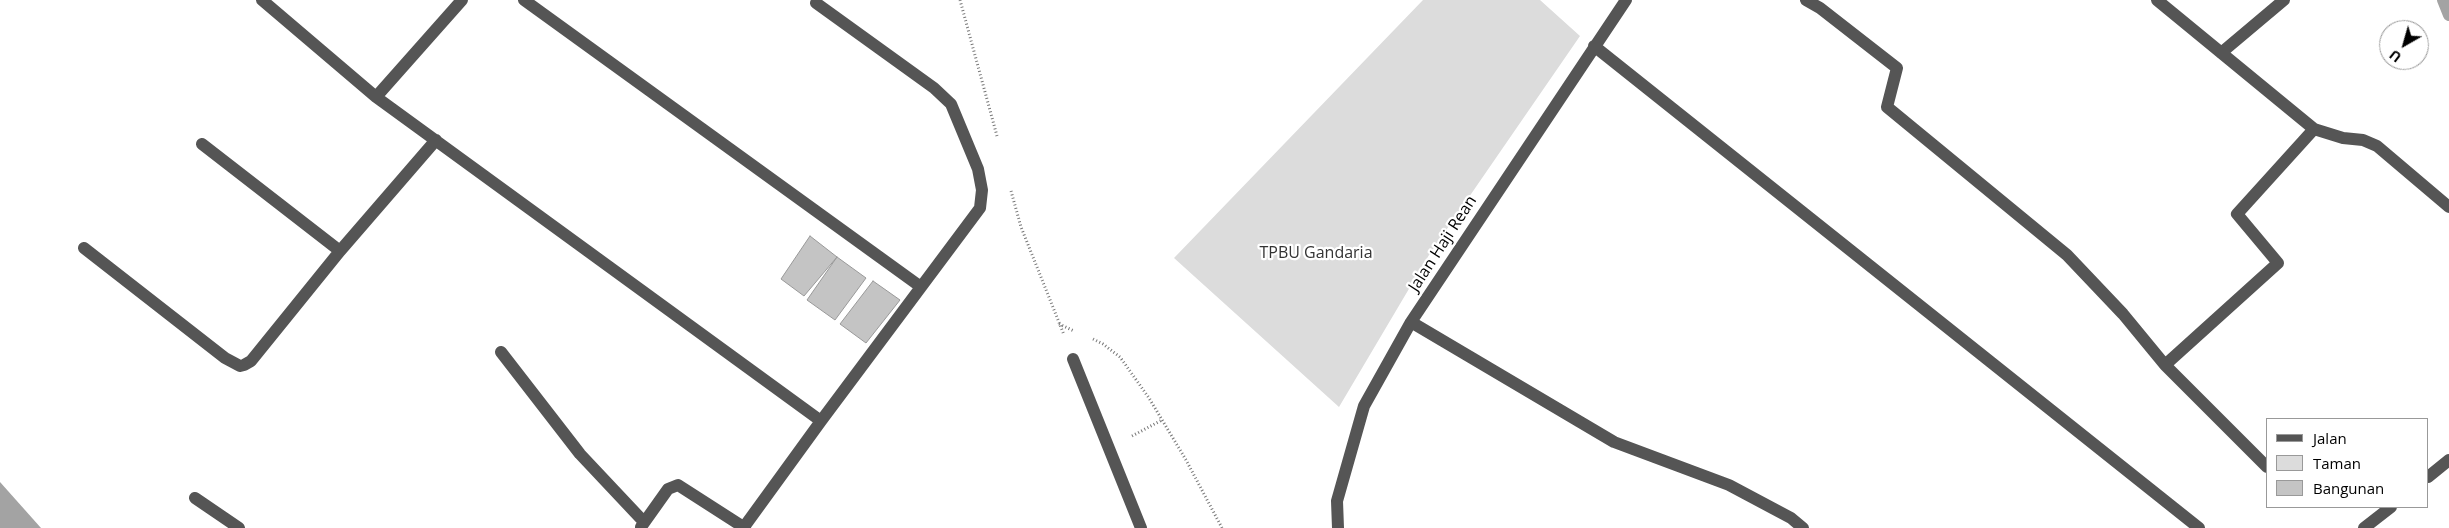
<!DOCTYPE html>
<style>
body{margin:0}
#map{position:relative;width:2449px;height:528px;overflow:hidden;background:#fff;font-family:"Open Sans",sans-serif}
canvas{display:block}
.legend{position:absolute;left:2266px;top:418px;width:162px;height:90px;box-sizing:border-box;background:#fff;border:1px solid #999;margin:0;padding:6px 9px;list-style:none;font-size:15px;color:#000}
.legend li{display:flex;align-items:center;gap:10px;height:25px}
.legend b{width:25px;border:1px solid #999}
.north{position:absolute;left:2379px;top:20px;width:50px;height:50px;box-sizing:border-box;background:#fff;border:1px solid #999;border-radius:50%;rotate:218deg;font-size:14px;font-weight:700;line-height:20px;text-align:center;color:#000}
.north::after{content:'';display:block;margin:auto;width:18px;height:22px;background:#000;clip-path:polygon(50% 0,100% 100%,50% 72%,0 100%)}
</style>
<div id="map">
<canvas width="2449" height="528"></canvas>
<ul class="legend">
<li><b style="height:6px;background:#555"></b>Jalan</li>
<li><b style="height:14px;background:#dcdcdc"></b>Taman</li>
<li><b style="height:14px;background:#c4c4c4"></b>Bangunan</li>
</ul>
<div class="north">U</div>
</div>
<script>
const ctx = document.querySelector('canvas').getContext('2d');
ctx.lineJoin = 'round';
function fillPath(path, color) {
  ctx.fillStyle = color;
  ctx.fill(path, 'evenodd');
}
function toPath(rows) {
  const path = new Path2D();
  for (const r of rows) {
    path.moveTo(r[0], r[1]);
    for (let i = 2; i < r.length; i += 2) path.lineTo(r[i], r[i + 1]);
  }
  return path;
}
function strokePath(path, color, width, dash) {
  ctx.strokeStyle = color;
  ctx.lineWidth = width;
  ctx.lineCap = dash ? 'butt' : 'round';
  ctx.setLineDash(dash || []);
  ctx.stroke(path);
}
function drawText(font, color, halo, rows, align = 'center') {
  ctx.font = font + ' "Open Sans",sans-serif';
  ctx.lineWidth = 4.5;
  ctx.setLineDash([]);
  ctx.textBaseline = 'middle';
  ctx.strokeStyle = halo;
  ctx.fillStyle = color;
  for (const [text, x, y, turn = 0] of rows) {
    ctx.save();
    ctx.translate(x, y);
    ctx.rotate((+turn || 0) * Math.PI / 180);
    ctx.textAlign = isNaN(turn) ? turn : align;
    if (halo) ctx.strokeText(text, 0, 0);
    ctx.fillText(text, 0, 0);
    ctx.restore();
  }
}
fillPath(toPath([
 [1423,0,1540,0,1580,36,1429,255,1339,407,1174,258]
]), '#dcdcdc');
fillPath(toPath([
 [0,482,41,528,0,528]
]), '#a3a3a3');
strokePath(toPath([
 [2443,0,2449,15]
]), '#a3a3a3', 12);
const building = toPath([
 [810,236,837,257,804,296,781,279,810,236],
 [837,257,866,278,835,320,807,300,837,257],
 [873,281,900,300,866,343,840,324,873,281]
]);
fillPath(building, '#c4c4c4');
strokePath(building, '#999', 1);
strokePath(toPath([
 [960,0,997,136],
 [1011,191,1021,227,1064,335],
 [1059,324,1074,331],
 [1093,339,1103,344,1120,357,1149,398,1186,460,1222,528],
 [1132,436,1162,420]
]), '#777', 3, [1, 2.5]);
strokePath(toPath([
 [262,0,376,97,821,421],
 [524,0,921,287],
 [1806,0,1820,8,1897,68,1887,107,2067,255,2123,314,2165,365,2267,467],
 [2157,0,2314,129,2343,138,2363,140,2377,146,2449,207],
 [1594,46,2199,528],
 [2221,53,2284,0],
 [376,97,462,0],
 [202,144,340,251],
 [84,248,225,358,240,366,244,365,251,361,340,251,436,140],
 [1411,322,1614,442,1729,485,1791,518,1803,528],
 [501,352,580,454,644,522],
 [1073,359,1141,528],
 [2165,365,2278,263,2237,214,2314,129],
 [2428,477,2449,460],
 [195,498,239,528],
 [641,527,668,489,678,485,745,528],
 [744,527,821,421,980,208,982,190,978,169,951,104,934,88,816,3],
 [1338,528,1337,501,1364,406,1411,322,1626,0],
 [2364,528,2391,507]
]), '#555', 12);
drawText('16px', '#000', '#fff', [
 ["Jalan Haji Rean",1443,244,-57]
]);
drawText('16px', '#333', '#fff', [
 ["TPBU Gandaria",1316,253]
]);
</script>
